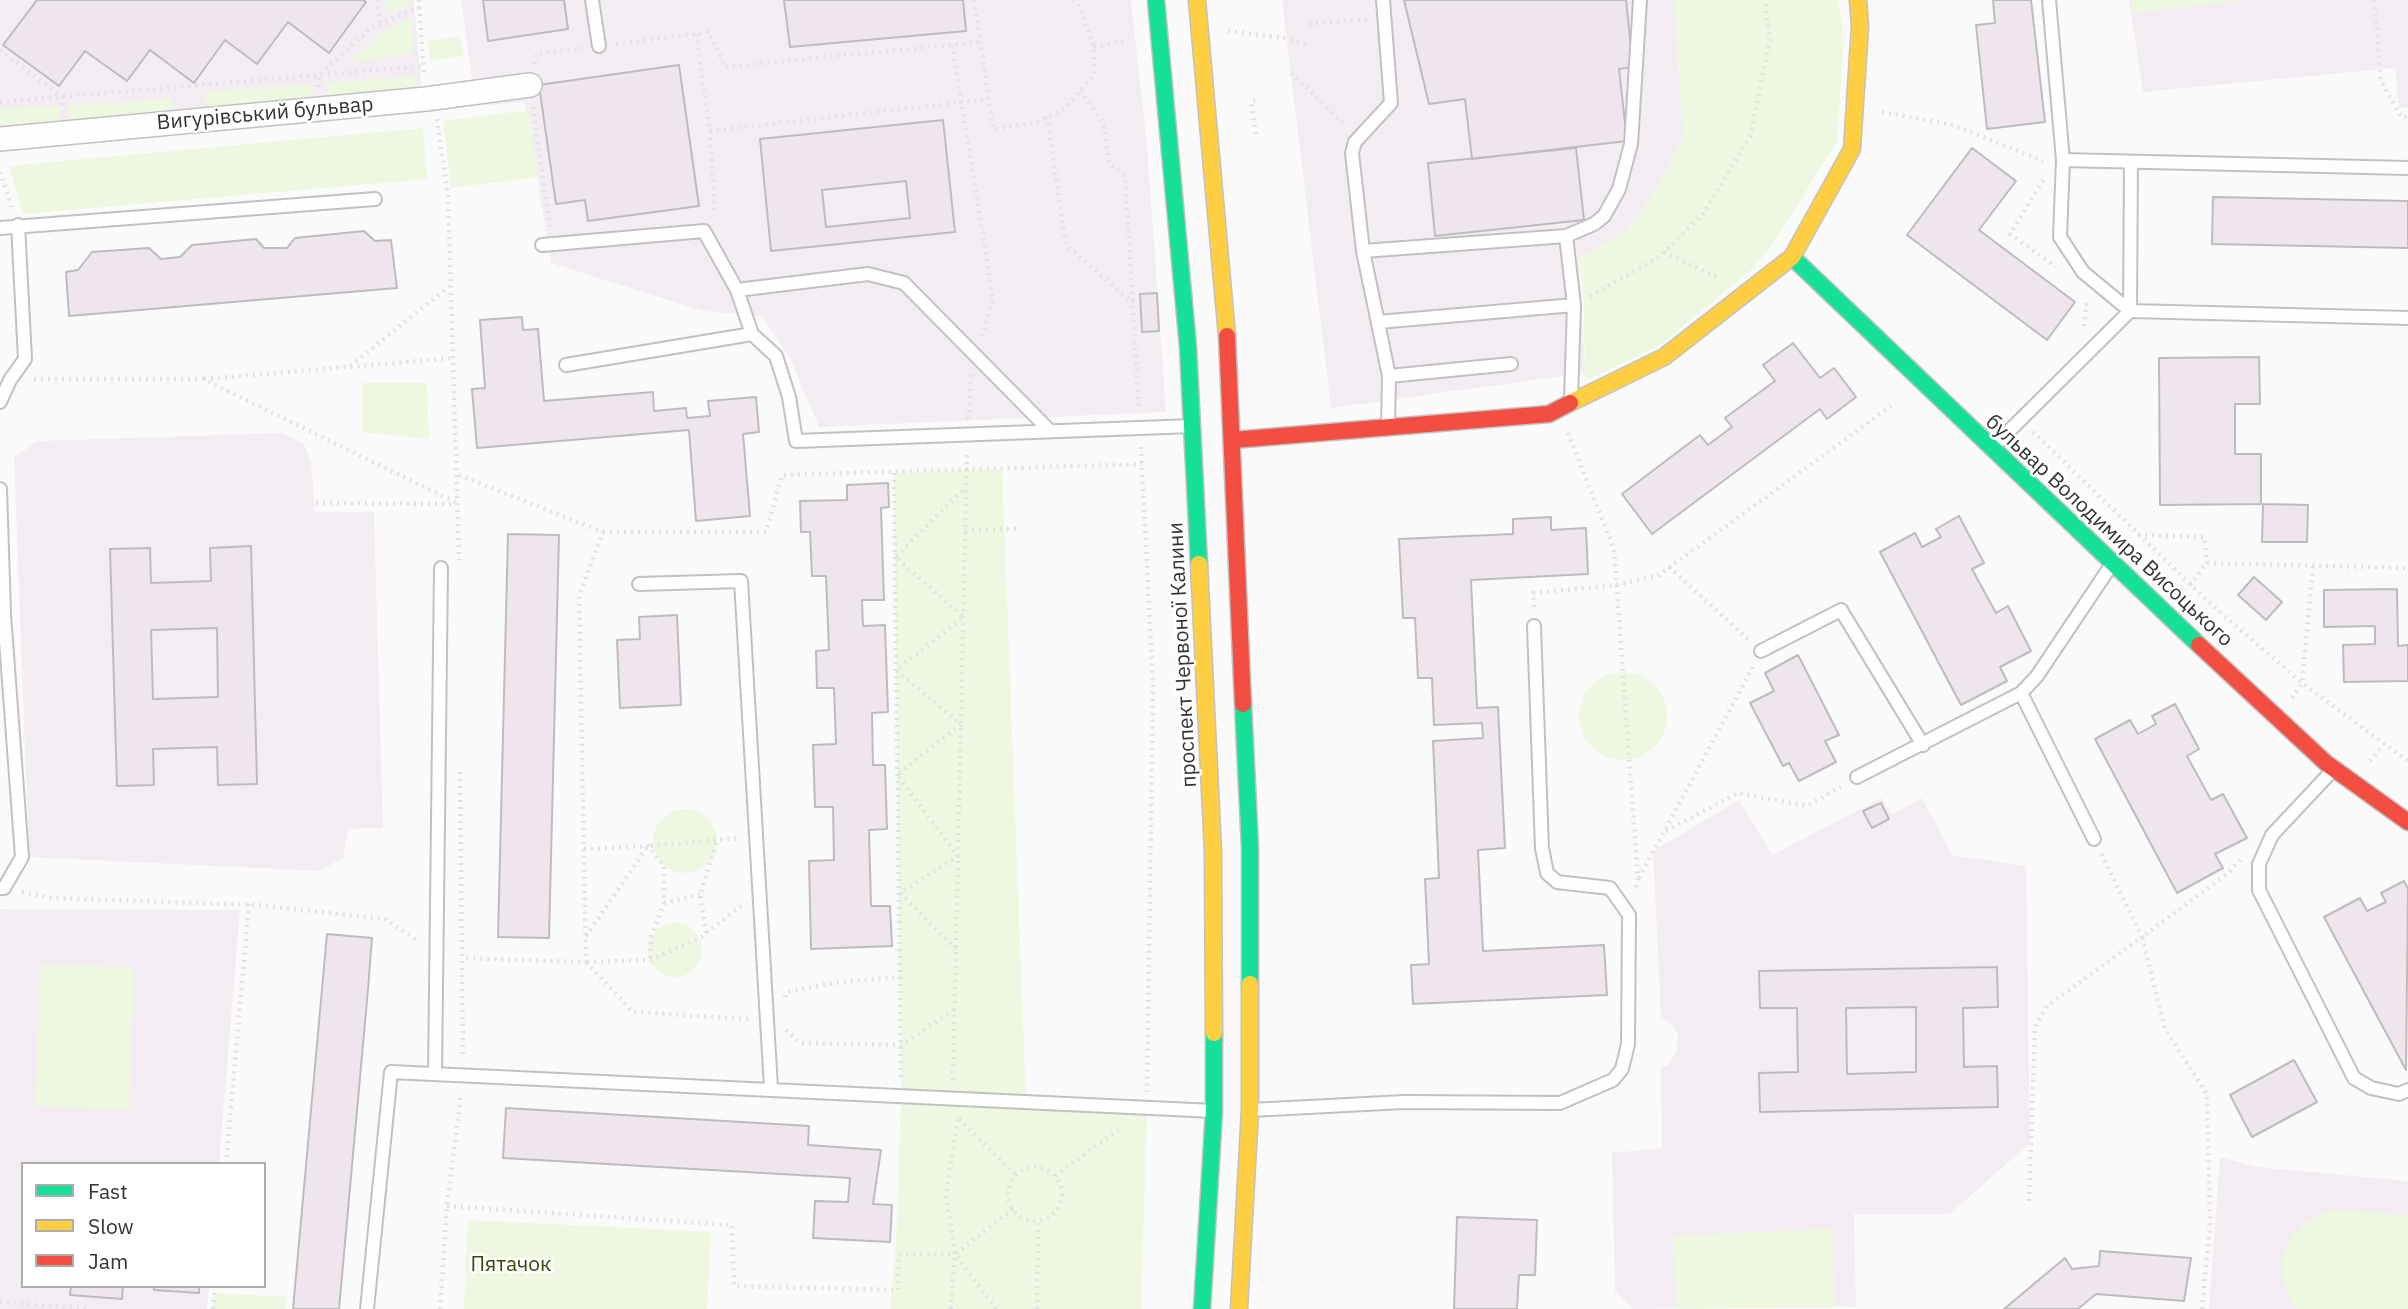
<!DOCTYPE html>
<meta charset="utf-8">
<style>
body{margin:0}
#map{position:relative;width:2408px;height:1309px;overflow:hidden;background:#fbfafb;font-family:"IBM Plex Sans",sans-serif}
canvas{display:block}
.legend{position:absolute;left:21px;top:1162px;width:245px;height:126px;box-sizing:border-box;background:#fff;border:2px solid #aeadae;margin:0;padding:9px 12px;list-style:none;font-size:21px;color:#343334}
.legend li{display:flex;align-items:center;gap:14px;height:35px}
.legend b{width:35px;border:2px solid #aeadae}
</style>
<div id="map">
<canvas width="2408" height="1309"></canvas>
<ul class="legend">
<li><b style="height:9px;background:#16e098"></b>Fast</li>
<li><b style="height:9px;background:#ffcf43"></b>Slow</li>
<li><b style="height:9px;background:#f24e42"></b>Jam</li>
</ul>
</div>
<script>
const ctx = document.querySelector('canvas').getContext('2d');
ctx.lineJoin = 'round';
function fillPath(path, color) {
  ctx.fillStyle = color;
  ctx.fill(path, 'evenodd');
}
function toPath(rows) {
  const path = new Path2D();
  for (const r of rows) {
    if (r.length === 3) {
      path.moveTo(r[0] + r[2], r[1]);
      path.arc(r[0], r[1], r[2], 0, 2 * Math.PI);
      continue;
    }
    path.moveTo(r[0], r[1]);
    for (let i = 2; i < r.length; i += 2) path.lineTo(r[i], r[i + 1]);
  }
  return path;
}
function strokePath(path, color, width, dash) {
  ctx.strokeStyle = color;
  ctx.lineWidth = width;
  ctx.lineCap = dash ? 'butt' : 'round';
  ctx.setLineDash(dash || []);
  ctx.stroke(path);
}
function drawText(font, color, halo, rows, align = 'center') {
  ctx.font = font + ' "IBM Plex Sans",sans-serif';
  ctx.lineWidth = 5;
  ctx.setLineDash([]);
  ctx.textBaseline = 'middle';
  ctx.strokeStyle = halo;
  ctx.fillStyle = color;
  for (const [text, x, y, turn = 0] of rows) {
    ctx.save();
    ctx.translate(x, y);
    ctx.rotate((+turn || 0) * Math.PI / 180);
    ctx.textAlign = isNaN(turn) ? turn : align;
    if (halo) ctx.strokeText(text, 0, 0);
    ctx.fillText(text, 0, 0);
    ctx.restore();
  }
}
fillPath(toPath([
 [0,0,414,0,422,93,0,134],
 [461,0,1131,0,1147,145,1166,412,819,427,790,358,762,316,703,311,551,263,525,102,476,106],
 [1282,0,1674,0,1683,137,1657,188,1626,231,1579,258,1585,373,1331,408],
 [2129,0,2408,0,2408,107,2399,108,2395,68,2143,92],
 [283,433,304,444,311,462,315,512,374,512,383,828,348,829,343,858,319,871,29,857,14,457,38,441],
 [1882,798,1892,815,1922,798,1952,855,2026,866,2030,1143,1950,1214,1854,1214,1856,1307,1632,1309,1615,1291,1612,1153,1662,1148,1661,1067,1667,1066,1677,1049,1678,1034,1669,1021,1661,1018,1653,851,1739,800,1772,855],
 [0,909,240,910,219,1164,23,1164,23,1286,209,1286,207,1309,0,1309],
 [2220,1157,2257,1167,2408,1181,2408,1309,2209,1309]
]), '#f3edf3');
fillPath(toPath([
 [384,0,410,0,411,3,387,14],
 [1674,0,1838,0,1844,36,1837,141,1771,247,1752,269,1659,346,1585,381,1584,299,1579,258,1626,231,1657,188,1683,138],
 [2131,0,2238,0,2133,14],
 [412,17,413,53,349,62,380,33],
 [460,36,464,56,431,61,427,41],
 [414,76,415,89,328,96,327,83],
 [311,84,312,99,207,107,205,92],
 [172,98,173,112,69,120,68,106],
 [59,106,60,122,0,125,0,109],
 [529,110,537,177,451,188,443,121],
 [423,128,427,179,23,214,9,166],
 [362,383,427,383,429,439,362,432],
 [1002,469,1026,1100,1147,1108,1141,1309,890,1309,896,1246,901,1097,894,473],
 [1623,716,44],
 [685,841,32],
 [675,950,27],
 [41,964,134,967,129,1110,35,1106],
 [2331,1210,2408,1215,2408,1309,2299,1309,2292,1304,2282,1279,2282,1259,2291,1236,2307,1221],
 [468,1220,711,1232,707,1309,464,1309],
 [1832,1229,1835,1306,1676,1309,1673,1236],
 [215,1293,287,1297,286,1309,213,1309]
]), '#eef7e0');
const building = toPath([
 [37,0,363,0,366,2,329,53,288,22,257,64,225,40,194,83,150,50,127,81,85,51,59,86,3,45,37,0],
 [483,0,564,0,568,29,488,41,483,0],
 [784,0,963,0,966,31,790,47,784,0],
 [1404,0,1626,0,1633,67,1619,69,1627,141,1472,159,1465,99,1429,104,1404,0],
 [1993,0,2031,0,2045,122,1987,129,1976,25,1995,23,1993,0],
 [679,65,699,206,588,221,585,200,556,204,539,85,679,65],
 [943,120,955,232,771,251,760,139,943,120],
 [906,181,910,218,826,227,822,190,906,181],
 [1576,148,1584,220,1435,236,1428,163,1576,148],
 [1972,148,2016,181,1979,230,2075,302,2047,340,1907,235,1972,148],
 [2213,197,2408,201,2408,248,2212,244,2213,197],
 [364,231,375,241,391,240,397,288,69,316,66,272,78,270,92,252,149,248,161,259,180,257,192,245,256,239,264,248,287,248,295,238,364,231],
 [1157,293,1159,331,1142,332,1140,294,1157,293],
 [522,317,523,330,538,329,544,401,653,392,654,411,686,408,687,418,710,416,708,401,756,397,759,432,743,434,750,516,696,521,689,430,477,448,472,389,485,388,480,320,522,317],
 [1793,343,1820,378,1834,368,1856,397,1827,419,1820,409,1652,534,1622,494,1700,435,1708,445,1732,427,1725,418,1775,381,1763,365,1793,343],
 [2259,357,2260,404,2235,404,2235,454,2261,454,2261,504,2160,505,2159,358,2259,357],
 [888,483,889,507,881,508,884,600,862,600,863,626,885,625,888,712,872,713,873,765,885,765,887,829,869,830,871,906,890,906,892,946,811,949,809,861,834,860,833,807,815,807,813,745,836,744,834,688,817,688,816,651,829,650,826,576,812,576,810,532,801,532,800,501,847,500,847,485,888,483],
 [2263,504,2308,505,2307,542,2262,542,2263,504],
 [1959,516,1984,563,1972,569,1996,613,2008,606,2031,651,2000,667,2007,681,1961,705,1880,552,1915,533,1922,547,1941,537,1936,529,1959,516],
 [1551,517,1551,530,1586,528,1588,574,1471,580,1477,708,1498,707,1505,848,1478,850,1483,951,1604,945,1607,995,1413,1004,1411,965,1429,964,1425,879,1439,878,1433,741,1483,738,1482,723,1434,725,1432,678,1418,678,1415,618,1403,618,1399,539,1513,534,1513,519,1551,517],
 [508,534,559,535,549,938,498,937,508,534],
 [251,546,257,784,218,785,217,747,153,749,154,785,117,786,110,549,150,548,151,583,211,581,210,548,251,546],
 [217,628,218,697,153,699,151,630,217,628],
 [2254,577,2282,602,2266,620,2238,595,2254,577],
 [2397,589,2398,646,2408,645,2408,681,2344,682,2343,645,2375,644,2375,626,2324,627,2324,590,2397,589],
 [677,615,681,705,620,708,617,640,640,639,639,617,677,615],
 [1798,655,1839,735,1825,741,1836,762,1799,781,1789,763,1783,766,1750,703,1774,691,1765,673,1798,655],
 [2175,704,2199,749,2187,756,2211,800,2223,794,2247,838,2215,854,2223,868,2177,893,2095,739,2130,720,2138,734,2156,724,2152,716,2175,704],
 [1881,803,1889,819,1872,828,1863,811,1881,803],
 [2404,881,2408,889,2406,1070,2324,917,2360,898,2367,911,2386,902,2381,893,2404,881],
 [327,934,372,938,368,989,339,1309,293,1309,327,934],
 [1997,967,1998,1007,1963,1008,1964,1067,1997,1066,1998,1107,1760,1112,1759,1073,1798,1072,1797,1008,1760,1008,1759,971,1997,967],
 [1916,1007,1916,1072,1847,1074,1846,1008,1916,1007],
 [2294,1060,2317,1102,2252,1137,2230,1095,2294,1060],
 [506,1108,809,1126,808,1145,881,1150,873,1204,892,1205,890,1242,813,1238,815,1201,848,1202,850,1178,503,1158,506,1108],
 [1457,1217,1537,1220,1535,1275,1519,1275,1517,1309,1454,1309,1457,1217],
 [2100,1251,2191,1258,2184,1301,2096,1294,2078,1309,2004,1309,2065,1258,2072,1269,2099,1266,2100,1251],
 [71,1286,123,1286,122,1299,70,1295,71,1286],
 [154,1286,199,1286,199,1293,154,1290,154,1286]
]);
fillPath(building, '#efe5ef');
strokePath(building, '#bdbcbd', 2);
const lane = toPath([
 [592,0,599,46],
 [1383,0,1391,103,1355,142,1352,153,1363,251,1389,376,1388,428],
 [2049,0,2063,160,2060,237,2083,272,2130,311,2408,318],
 [2063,160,2408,168],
 [0,228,375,199],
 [1566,236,1574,305,1571,400],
 [542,245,704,231,737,290,752,334,776,356,789,397,796,441,1192,426],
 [1363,251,1566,236,1594,224,1604,216,1619,189,1631,144,1640,0],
 [737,290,868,274,904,283,1050,431],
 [1378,322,1574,305],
 [566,365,752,334],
 [1389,376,1511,364],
 [0,402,10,380,25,359,18,225],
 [1993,447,2130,311,2131,162],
 [0,489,4,614,22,857,4,888,0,888],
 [639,584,741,581,771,1088],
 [1761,651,1841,610,1923,745],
 [2021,693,2094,839],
 [2333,770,2272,835,2259,864,2259,890,2354,1078,2371,1088,2399,1094,2408,1090],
 [1857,777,2021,693,2037,676,2112,564],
 [435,1074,441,568],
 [1251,1110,1404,1102,1560,1103,1613,1080,1622,1069,1628,1044,1629,915,1610,888,1557,882,1547,873,1542,848,1534,626],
 [367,1309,391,1072,1214,1111]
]);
const street = toPath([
 [0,139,426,99,530,85]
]);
const fast = toPath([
 [1156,0,1188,347,1199,564],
 [1792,257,2199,645],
 [1243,704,1250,847,1250,984],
 [1202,1309,1214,1111,1214,1033]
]);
const slow = toPath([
 [1197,0,1227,336],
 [1570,403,1664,357,1792,257,1852,149,1860,26,1858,0],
 [1199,564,1213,852,1214,1033],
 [1239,1309,1250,1110,1250,984]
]);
const jam = toPath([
 [1227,336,1243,704],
 [1233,440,1549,414,1570,403],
 [2199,645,2326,763,2408,822]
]);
strokePath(lane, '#c2c1c2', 16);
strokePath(street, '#c2c1c2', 26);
strokePath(fast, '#c2c1c2', 19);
strokePath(slow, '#c2c1c2', 19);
strokePath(jam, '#c2c1c2', 19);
strokePath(toPath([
 [377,0,381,23],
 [419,0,424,75],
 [974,0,993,129,1034,123,1065,108,1094,75,1094,47,1078,3,1072,0],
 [2374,0,2381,81,2401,117,2408,117],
 [1309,24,1368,19],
 [1228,31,1284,38,1306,45],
 [696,34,710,131,714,210],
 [616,44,709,32,725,67,979,42],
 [952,45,993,298,982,336],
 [1094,47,1129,40],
 [0,50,62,97,64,111],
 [534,64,536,54,583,48],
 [1291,73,1346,126],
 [319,87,319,75,372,27,420,7],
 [1080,91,1103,122,1109,163,1125,176,1139,410],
 [0,102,424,66],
 [533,107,550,227],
 [1882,112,1953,125,2043,161],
 [1047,117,1066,245,1133,303],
 [437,119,448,196,459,560],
 [710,131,989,99],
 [1256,134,1251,102,1260,98],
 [0,172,12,208],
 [2043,180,2010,234,2056,267],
 [1664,252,1720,279],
 [1590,296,1659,257,1704,213,1750,136,1770,40,1765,0],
 [2084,326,2087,301],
 [350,366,451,285],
 [34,379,203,379,459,504],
 [204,379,454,358],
 [968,419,971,375],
 [2033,432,2212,605,2302,683,2408,761],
 [1568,433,1614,549,1638,879,1635,891],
 [1141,447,1153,684,1147,1092],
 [894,473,901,1079],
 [459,475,603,532,579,596,586,962,461,958],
 [316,503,454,504],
 [965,531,1021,528],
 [603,532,766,532,782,475,1142,464],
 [2138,535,2204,537,2207,563],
 [1669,567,1748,639],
 [2190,585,2207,563,2408,568],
 [1534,607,1533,593,1616,585,1659,575,1891,406],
 [2292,698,2302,683,2313,566],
 [2370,761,2384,744],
 [460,772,463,1057],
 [1666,831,1738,793,1807,806,1841,787],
 [584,849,648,846,664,866,664,903,651,937,650,960],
 [1639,878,1753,667],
 [22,892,52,898,257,905,385,919,418,941],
 [664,903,700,895],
 [706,933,700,895,717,841],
 [586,936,648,846,739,838],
 [956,949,900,893,958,856,897,775,961,724,896,670,964,617,895,557,966,487],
 [586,962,633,1012,749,1019],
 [587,962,650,960,700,938,741,906],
 [785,997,787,992,833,983,900,977],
 [786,1030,800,1043,901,1045,955,1009],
 [953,1080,967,452],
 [959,1119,1016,1175],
 [226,1164,249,904],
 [1035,1194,27],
 [1055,1176,1122,1127],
 [2029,1201,2035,1027,2047,1006,2142,937,2101,853],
 [447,1206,732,1225,734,1286,898,1290,899,1255,955,1254],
 [0,1302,90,1309],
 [213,1309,215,1286],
 [440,1309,447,1206,461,1094],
 [951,1309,955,1254,946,1195,958,1118],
 [996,1309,955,1254,1013,1209],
 [1037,1309,1038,1220],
 [2202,1309,2210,1225,2207,1094,2165,1029,2142,937,2227,874,2241,859]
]), '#e2e1e2', 4.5, [2, 5]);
strokePath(lane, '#fefefe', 12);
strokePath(street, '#fefefe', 23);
strokePath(fast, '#16e098', 16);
strokePath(slow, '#ffcf43', 16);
strokePath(jam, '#f24e42', 16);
drawText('21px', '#343334', '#fff', [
 ["Вигурівський бульвар",265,114,-5],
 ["бульвар Володимира Висоцького",2109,531,43],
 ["проспект Червоної Калини",1183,655,-93]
]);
drawText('21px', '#384b02', '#fff', [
 ["Пятачок",511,1265]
]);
</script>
